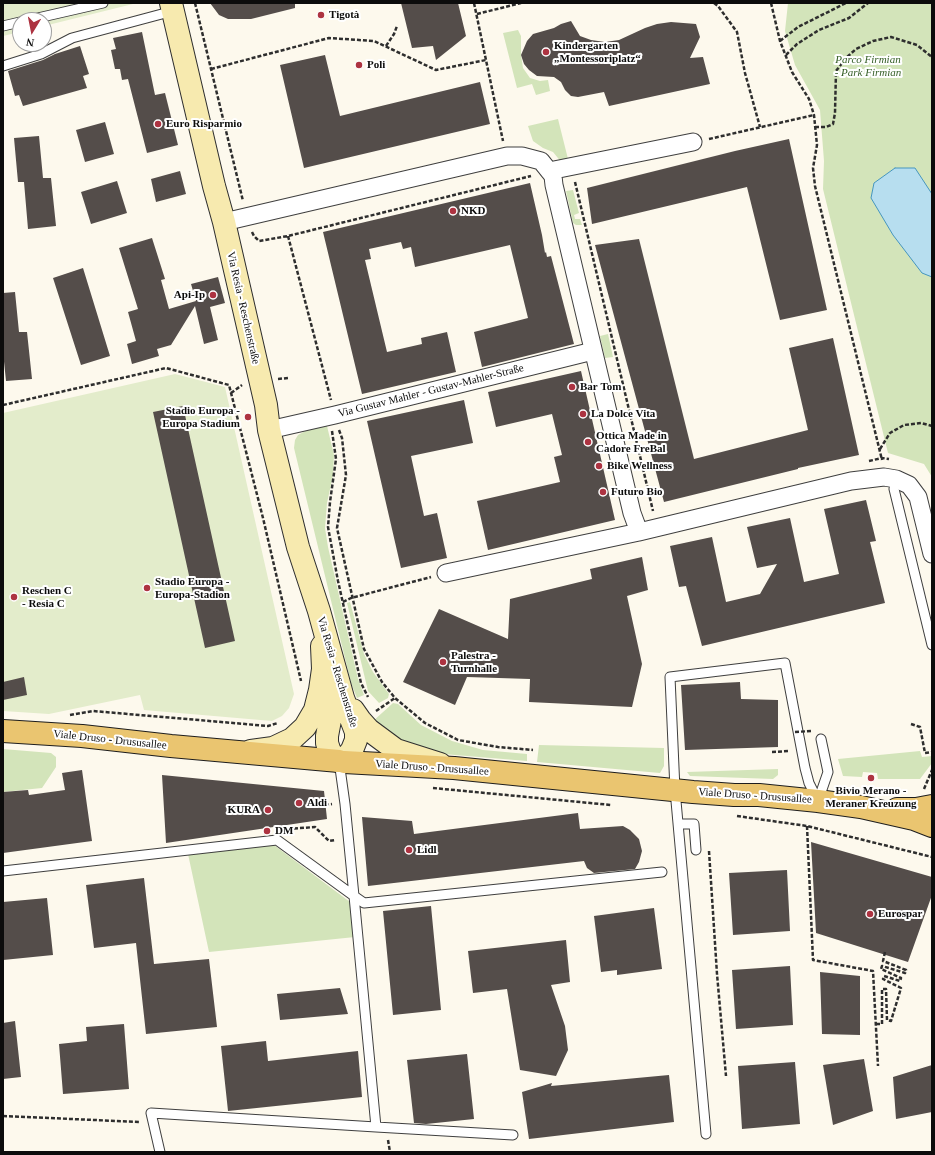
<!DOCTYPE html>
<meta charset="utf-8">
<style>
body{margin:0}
#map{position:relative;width:935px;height:1155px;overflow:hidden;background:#fdf9ed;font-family:"Times New Roman",serif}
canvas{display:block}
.frame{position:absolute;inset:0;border:4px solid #0c0c0c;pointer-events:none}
.north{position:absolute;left:12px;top:12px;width:40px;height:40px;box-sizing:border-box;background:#fff;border:1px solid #9e9e9e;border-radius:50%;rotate:190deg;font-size:11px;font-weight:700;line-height:16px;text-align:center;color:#0c0c0c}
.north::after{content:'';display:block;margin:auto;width:14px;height:18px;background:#ad3341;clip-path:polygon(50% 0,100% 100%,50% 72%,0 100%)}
</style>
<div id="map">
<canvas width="935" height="1155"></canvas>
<div class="frame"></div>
<div class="north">N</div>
</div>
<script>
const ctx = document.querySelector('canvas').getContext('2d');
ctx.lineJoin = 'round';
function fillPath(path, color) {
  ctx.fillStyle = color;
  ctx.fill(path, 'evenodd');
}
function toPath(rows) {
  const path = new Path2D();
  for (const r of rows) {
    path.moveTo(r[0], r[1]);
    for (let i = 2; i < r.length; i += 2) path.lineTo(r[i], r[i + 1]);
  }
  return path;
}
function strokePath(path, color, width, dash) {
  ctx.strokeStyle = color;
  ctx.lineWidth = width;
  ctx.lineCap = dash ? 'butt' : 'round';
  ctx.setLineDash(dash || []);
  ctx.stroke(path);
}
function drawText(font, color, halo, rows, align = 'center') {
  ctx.font = font + ' "Times New Roman",serif';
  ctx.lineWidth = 4;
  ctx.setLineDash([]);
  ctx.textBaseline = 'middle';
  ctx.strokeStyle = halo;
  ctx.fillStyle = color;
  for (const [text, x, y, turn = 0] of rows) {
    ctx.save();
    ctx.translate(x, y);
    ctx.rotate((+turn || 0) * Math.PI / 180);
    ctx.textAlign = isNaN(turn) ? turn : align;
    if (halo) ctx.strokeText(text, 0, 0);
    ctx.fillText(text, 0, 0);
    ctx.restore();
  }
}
fillPath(toPath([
 [788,3,932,3,932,477,924,464,888,453,823,189,824,161,820,110,795,65,785,31],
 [518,30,521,36,521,55,523,68,530,78,540,81,548,80,550,91,536,95,532,84,517,88,503,33],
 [558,119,569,163,562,163,553,152,543,148,533,141,528,126],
 [573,190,579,213,574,215,575,219,580,219,582,225,576,225,573,223,566,191],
 [608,334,613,357,605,358,600,336],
 [327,426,334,455,333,475,327,503,325,528,328,547,358,679,364,695,357,698,351,683,294,448,295,440,298,435,309,429],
 [350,602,364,654,373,672,389,694,388,698,379,703,368,691,347,603],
 [393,703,398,704,421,725,452,741,483,750,527,754,527,761,431,753,411,747,372,722],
 [539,745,664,748,664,766,660,773,537,762],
 [3,749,51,753,56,757,56,767,42,788,3,792],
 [920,751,922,757,932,756,932,763,920,779,878,779,877,773,863,772,862,777,843,776,838,759],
 [778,769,778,775,773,779,690,776,687,772],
 [274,845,350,902,355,937,209,952,188,854]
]), '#d3e4ba');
fillPath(toPath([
 [3,3,137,3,44,26,44,20,20,20,20,32,3,36],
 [175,374,225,387,294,694,289,708,282,716,272,721,144,710,140,695,49,714,3,711,3,413]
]), '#e3eccb');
const water = toPath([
 [895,168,915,168,932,194,932,277,922,273,893,235,871,198,874,183,895,168]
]);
fillPath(water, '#b7deef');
strokePath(water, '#4696bf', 1);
fillPath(toPath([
 [210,3,295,3,295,8,251,19,228,19,219,15],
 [401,3,458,3,466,36,436,60,433,46,412,48],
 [571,21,580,36,591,40,605,42,619,40,645,28,657,24,671,22,696,24,700,37,690,58,703,57,710,84,609,106,604,92,578,97,571,96,565,90,561,82,554,77,537,76,529,70,524,64,521,55,527,41,533,34,554,28,561,24],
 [142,32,155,95,165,93,178,145,147,153,128,79,122,80,120,69,115,69,111,50,116,49,113,38],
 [80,46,89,74,83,76,87,88,23,106,19,95,15,96,8,71,43,60,55,54],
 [325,55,340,116,480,82,490,124,304,168,280,65],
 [105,122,114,154,85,162,76,130],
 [39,136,43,178,51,178,56,226,28,229,24,182,18,182,14,138],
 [789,139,827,310,780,320,747,187,592,224,587,188,735,151],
 [180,171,186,194,156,202,151,179],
 [117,181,127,213,91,224,81,192],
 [530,183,542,235,545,253,546,252,547,257,551,256,574,344,482,367,474,332,528,318,510,245,415,267,411,247,403,249,401,242,369,249,371,259,365,260,387,352,422,344,421,338,447,332,456,372,362,394,323,232],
 [152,238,165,279,161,280,169,309,196,301,191,284,218,277,225,303,210,307,218,340,204,344,195,306,171,345,157,349,159,356,132,364,127,344,136,341,128,312,138,309,119,248],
 [639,239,694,459,808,430,789,348,833,338,859,455,798,468,798,469,664,502,595,245],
 [83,268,110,356,81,365,53,278],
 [15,292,19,332,27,332,32,379,6,381,3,352,3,293],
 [581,371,615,520,488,550,477,501,560,482,554,457,562,455,552,414,496,427,488,392],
 [464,400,473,443,411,456,424,516,437,513,447,558,401,568,367,421],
 [183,406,235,641,205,648,153,412],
 [866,500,876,541,870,542,885,603,702,646,686,586,679,587,670,546,712,537,726,602,760,594,777,564,757,568,747,527,790,518,804,582,839,574,824,509],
 [642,557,648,590,627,596,642,664,632,707,529,702,530,679,467,677,455,705,403,682,439,609,508,639,510,599,592,579,590,569],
 [24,677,27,695,3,700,3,682],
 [740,682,741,699,778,700,778,747,685,750,681,685],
 [82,770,92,841,3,853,3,792,28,790,29,795,65,790,62,773],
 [162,775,324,791,327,819,166,843],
 [578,813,580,829,623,826,630,830,639,839,642,851,639,862,635,869,594,873,587,868,584,861,368,886,362,817,412,821,414,834],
 [811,842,932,877,932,895,908,962,816,933],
 [787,870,790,931,733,935,729,873],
 [144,878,154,964,209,959,217,1027,146,1034,136,943,94,948,86,885],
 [47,898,53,955,3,960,3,902],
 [431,906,441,1010,393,1015,383,911],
 [654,908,662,969,617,975,617,970,601,972,594,916],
 [566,940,570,982,551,985,565,1026,568,1050,556,1076,520,1070,507,989,473,993,468,951],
 [790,966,793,1025,736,1029,732,970],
 [820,972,860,976,860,1035,822,1034],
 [340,988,348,1014,280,1020,277,994],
 [15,1021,21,1077,3,1079,3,1023],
 [124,1024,129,1089,63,1094,59,1044,87,1041,86,1027],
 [266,1041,268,1061,358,1051,362,1097,228,1111,221,1046],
 [467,1054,474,1119,426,1124,414,1123,407,1060],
 [864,1059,873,1111,833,1125,823,1065],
 [795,1062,800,1124,742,1129,738,1066],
 [932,1065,932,1112,896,1119,893,1077],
 [669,1075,674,1122,529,1139,522,1092,552,1083,551,1086]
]), '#544d4a');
const service = toPath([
 [29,20,103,3],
 [3,26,20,22],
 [3,66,41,54,72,38,173,11],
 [896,479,894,489,932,645],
 [818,801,828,772,821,739],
 [678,824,694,824,696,850],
 [3,871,277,840,354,896,345,804,339,761],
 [354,896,364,903,662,872],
 [376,1127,513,1135],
 [706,1134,675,790,670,677,785,663,805,768,809,783,817,799],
 [160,1152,151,1113,376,1127,354,896]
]);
const minor = toPath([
 [549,171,693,142],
 [224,222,507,156,522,156,541,161,553,176,554,185,632,513,639,532,851,481,884,477,896,479,909,485,918,497,932,554],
 [269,430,335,415,593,351],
 [446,573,639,532]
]);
const secondary = toPath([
 [171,3,214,186,224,222,266,405,269,430,298,547,319,611,343,698,356,732,356,740,352,750,347,757,339,761],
 [331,679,333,704,327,736,327,743,330,752,339,761],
 [353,710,360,720,369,730,396,750,440,764],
 [251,751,273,748,292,739,305,727,315,710,320,690,323,669,322,646]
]);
const primary = toPath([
 [3,731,82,736,171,746,339,761],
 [344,762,454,768,693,792,734,795,759,795,818,801,861,807,914,819,932,826],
 [897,809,916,809,932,806]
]);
strokePath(service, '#3f3f3f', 11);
strokePath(minor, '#3f3f3f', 19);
strokePath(secondary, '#2e2e2e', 24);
strokePath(primary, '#1d1d1d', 24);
strokePath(toPath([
 [195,3,243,201],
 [474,3,503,141],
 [714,3,718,6,737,32,745,73,760,127],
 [771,3,780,41,792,72,809,99,814,115,817,145,813,168,815,186,882,460],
 [477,14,521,3],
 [780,41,798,27,846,3],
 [386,46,394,34,397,26],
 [786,55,797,44,819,30,849,18,868,3],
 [211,69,329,38,374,41,436,70,486,60],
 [815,127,826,127,833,124,835,113,836,71,846,58,856,49,873,41,891,37,917,45,932,57],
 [709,139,814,115],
 [575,182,653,511],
 [252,232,254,236,259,241,288,236,531,176],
 [288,236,331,400],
 [278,379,288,378],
 [231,393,242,385],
 [3,405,166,368,229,385,263,518,301,681],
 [339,430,342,438,346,475,337,528,364,649,382,682,395,698,425,723,458,740,498,747,533,750],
 [332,431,336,459,330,502,328,527,338,581,356,661,361,683,368,697],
 [880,449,890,433,904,425,921,423,932,426],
 [869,461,882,458,889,459],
 [343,602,351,598,431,577],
 [376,711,395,698],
 [70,715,93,711,268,726,278,723],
 [911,724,920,727,925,753,932,752],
 [772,752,789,751],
 [433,788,611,805],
 [924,789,932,770],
 [325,805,332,804],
 [737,816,807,826,932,857],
 [807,826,813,960,873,971,878,1066],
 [288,829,315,827,329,841,336,840],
 [709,851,717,974,726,1076],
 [876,1024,882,1024,882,989,886,989,887,1020,891,1021,901,988,883,979,884,976,900,981,901,978,881,969,882,966,905,973,906,970,883,961,885,952],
 [3,1116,140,1122],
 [388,1140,390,1152]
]), '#2e2e2e', 2.5, [4, 2]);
strokePath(service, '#fff', 9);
strokePath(minor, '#fff', 17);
strokePath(secondary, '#f7eaaf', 22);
strokePath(primary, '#eac570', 22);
strokePath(toPath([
 [795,732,811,731]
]), '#2e2e2e', 2.5, [4, 2]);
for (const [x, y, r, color] of [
 [321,15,4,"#ad3341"],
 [546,52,4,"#ad3341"],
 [359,65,4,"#ad3341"],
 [158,124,4,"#ad3341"],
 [453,211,4,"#ad3341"],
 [213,295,4,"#ad3341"],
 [572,387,4,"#ad3341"],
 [583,414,4,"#ad3341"],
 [248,417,4,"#ad3341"],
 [588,442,4,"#ad3341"],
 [599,466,4,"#ad3341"],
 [603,492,4,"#ad3341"],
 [147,588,4,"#ad3341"],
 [14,597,4,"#ad3341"],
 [443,662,4,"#ad3341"],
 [871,778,4,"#ad3341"],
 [299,803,4,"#ad3341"],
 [268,810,4,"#ad3341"],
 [267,831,4,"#ad3341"],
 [409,850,4,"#ad3341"],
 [870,914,4,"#ad3341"]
]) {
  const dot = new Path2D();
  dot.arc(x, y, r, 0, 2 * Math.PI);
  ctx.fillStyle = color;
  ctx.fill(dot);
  strokePath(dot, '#fff', 1.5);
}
drawText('bold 11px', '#0c0c0c', '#fff', [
 ["Tigotà",329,15],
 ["Kindergarten",554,46],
 ["„Montessoriplatz“",554,59],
 ["Poli",367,65],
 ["Euro Risparmio",166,124],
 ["NKD",461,211],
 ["Api-Ip",205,295,"right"],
 ["Bar Tom",580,387],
 ["Stadio Europa -",240,411,"right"],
 ["Europa Stadium",240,424,"right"],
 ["La Dolce Vita",591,414],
 ["Ottica Made in",596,436],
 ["Cadore FreBal",596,449],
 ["Bike Wellness",607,466],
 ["Futuro Bio",611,492],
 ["Stadio Europa -",155,582],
 ["Europa-Stadion",155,595],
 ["Reschen C",22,591],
 ["- Resia C",22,604],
 ["Palestra -",451,656],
 ["Turnhalle",451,669],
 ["Bivio Merano -",871,791,"center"],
 ["Meraner Kreuzung",871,804,"center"],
 ["Aldi",307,803],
 ["KURA",260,810,"right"],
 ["DM",275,831],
 ["Lidl",417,850],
 ["Eurospar",878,914]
], 'left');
drawText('italic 11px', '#335d24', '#fff', [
 ["Parco Firmian",868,60],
 ["- Park Firmian",868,73]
]);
drawText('11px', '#0c0c0c', '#fff', [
 ["Via Resia - Reschenstraße",243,308,77],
 ["Via Gustav Mahler - Gustav-Mahler-Straße",431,391,-14],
 ["Via Resia - Reschenstraße",337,672,73],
 ["Viale Druso - Drususallee",110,740,6],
 ["Viale Druso - Drususallee",432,768,4],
 ["Viale Druso - Drususallee",755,796,4]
]);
</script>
